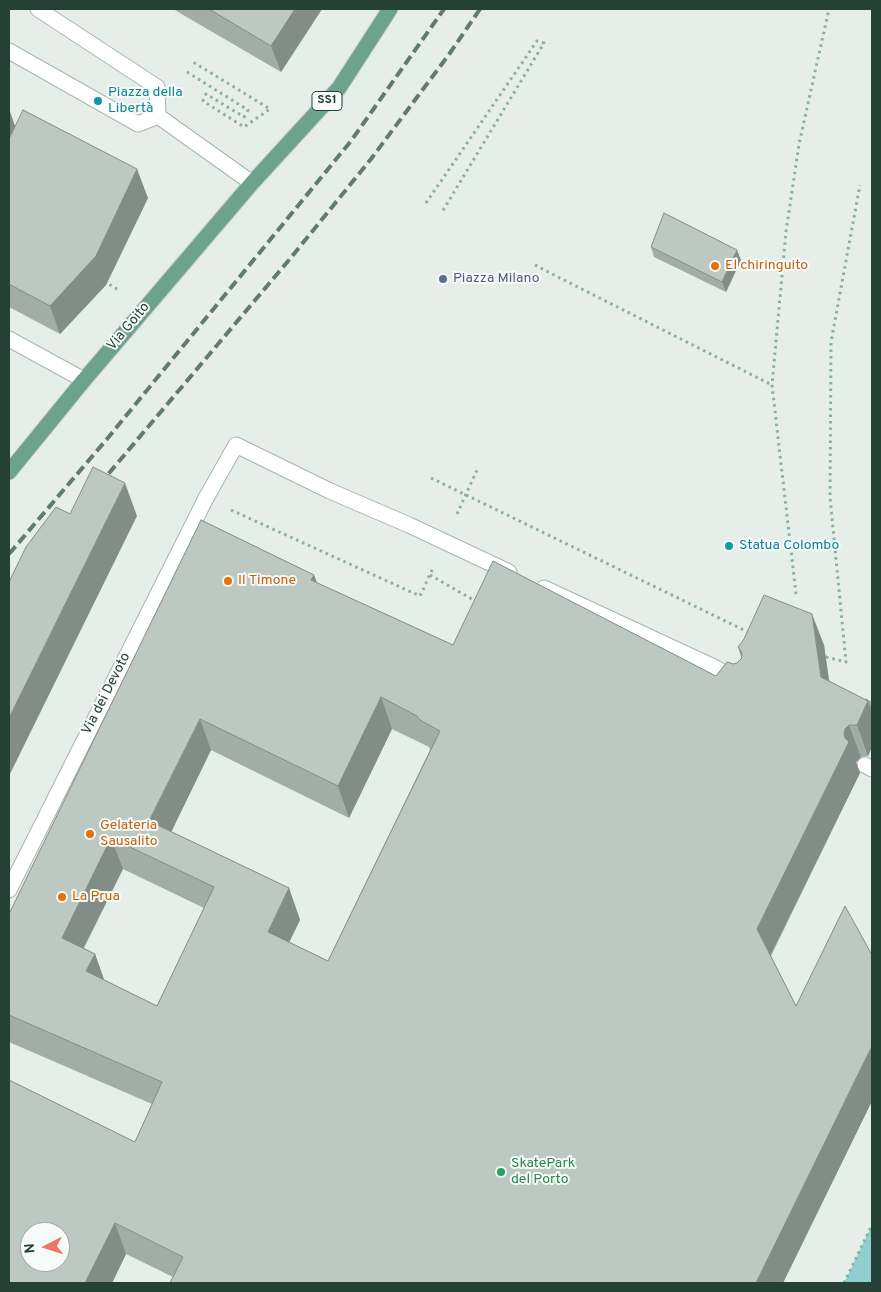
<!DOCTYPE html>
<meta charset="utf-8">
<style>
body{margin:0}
#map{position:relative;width:881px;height:1292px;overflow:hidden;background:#e6eee9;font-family:Overpass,sans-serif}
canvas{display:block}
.frame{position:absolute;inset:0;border:10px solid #254035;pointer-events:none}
.north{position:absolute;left:20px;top:1222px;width:50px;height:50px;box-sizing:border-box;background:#f6faf8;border:1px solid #a2b0aa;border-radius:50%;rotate:265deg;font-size:14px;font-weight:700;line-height:20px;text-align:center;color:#254035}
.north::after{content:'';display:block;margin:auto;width:18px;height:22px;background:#ed7665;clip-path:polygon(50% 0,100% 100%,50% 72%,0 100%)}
</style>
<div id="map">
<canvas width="881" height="1292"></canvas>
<div class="frame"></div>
<div class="north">N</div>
</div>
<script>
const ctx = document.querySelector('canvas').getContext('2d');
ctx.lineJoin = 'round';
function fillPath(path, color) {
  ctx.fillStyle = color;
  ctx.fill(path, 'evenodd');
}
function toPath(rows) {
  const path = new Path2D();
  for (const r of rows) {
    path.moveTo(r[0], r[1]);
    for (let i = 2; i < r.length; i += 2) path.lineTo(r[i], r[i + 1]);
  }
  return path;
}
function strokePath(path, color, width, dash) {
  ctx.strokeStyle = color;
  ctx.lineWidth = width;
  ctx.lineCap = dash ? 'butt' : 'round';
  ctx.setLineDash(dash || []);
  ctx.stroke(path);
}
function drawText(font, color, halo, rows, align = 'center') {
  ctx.font = font + ' Overpass,sans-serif';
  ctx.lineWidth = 4;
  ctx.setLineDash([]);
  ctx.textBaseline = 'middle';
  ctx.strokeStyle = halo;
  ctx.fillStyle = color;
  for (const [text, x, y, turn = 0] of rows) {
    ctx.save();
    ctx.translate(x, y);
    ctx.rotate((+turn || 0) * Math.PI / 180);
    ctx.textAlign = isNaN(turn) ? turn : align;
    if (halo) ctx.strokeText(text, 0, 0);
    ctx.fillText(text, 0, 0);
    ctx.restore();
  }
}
fillPath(toPath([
 [872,1225,872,1283,844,1283]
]), '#90ced0');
const lane = toPath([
 [206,498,236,445,330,491,409,525,509,572],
 [544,588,716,668,737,682],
 [865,765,872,769]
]);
const street = toPath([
 [38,9,157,87,158,116],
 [9,51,138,124,158,116],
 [158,116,252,183],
 [9,339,84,380],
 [9,890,206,498]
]);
const primary = toPath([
 [9,472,84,380,252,183,339,88,390,9]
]);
strokePath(lane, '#a8b6af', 17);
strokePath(street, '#a8b6af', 17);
strokePath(primary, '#c2cac6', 17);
strokePath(toPath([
 [187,72,248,110,244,117,206,94,203,101,244,127,270,109,193,62],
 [426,203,537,41,544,43,442,212],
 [535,265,558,277,772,385],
 [104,281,120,291],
 [431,478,750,633],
 [231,510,420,596,433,568],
 [457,514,477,470],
 [430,575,477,602],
 [796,594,772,385,786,232,799,144,829,9],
 [826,657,846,662,830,497,831,342,860,185],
 [844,1283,872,1225]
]), '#87b09f', 3, [2.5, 4]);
strokePath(lane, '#fff', 15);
strokePath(street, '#fff', 15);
strokePath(primary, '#6ca28e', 15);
strokePath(toPath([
 [99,485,289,260,371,159,450,53,480,9],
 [9,554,107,439,351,141,444,9]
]), '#607b70', 4, [10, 5]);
fillPath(toPath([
 [173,9,322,9,281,72],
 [9,109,15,126,148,198,106,285,60,334,9,307],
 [651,247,741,260,726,292,654,257],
 [314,575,317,583,453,645,716,676,733,664,737,663,741,659,741,657,738,647,824,645,829,681,866,700,872,710,872,747,868,756,861,757,856,762,860,773,771,956,796,1006,872,955,872,1101,783,1283,170,1283,173,1277,126,1254,112,1283,9,1283,135,1142,152,1104,9,1042,9,914],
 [392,729,429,747,430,750,328,961,289,942,300,920,289,888,171,832,211,750,349,818],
 [123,869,204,908,157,1006,104,980,95,954,84,948]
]), '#a1ada7');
fillPath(toPath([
 [295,9,322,9,281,72,271,46],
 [9,109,16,129,9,146],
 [137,169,148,198,106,285,60,334,50,306],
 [737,250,741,260,726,292,722,282],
 [125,483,137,516,9,776,9,718],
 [314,575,325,606,311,580],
 [812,614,824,645,833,708,821,677],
 [381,697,392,729,349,818,338,786],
 [868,701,872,713,872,747,868,756,857,725],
 [200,719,211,750,161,853,149,821],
 [849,725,861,757,856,762,860,773,768,960,757,929,844,734,845,729],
 [111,838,123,869,73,969,62,938],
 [289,888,300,920,279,963,268,932],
 [95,954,106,985,86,971],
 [872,1046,872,1101,783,1283,756,1283],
 [115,1223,126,1254,112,1283,85,1283]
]), '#838d88');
const building = toPath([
 [209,9,295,9,271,46,209,9],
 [23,110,137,169,96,256,50,306,9,284,9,139,23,110],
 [664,213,737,250,722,282,651,247,664,213],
 [93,467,125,483,9,718,9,582,26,547,56,507,70,514,93,467],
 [201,520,314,575,311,580,453,645,493,561,716,676,727,662,733,664,737,663,741,659,742,655,741,651,738,647,744,639,764,595,812,614,821,677,868,701,857,725,849,725,845,729,844,734,845,738,849,742,757,929,796,1006,845,906,872,955,872,1046,756,1283,170,1283,183,1257,115,1223,85,1283,9,1283,9,1080,135,1142,162,1082,9,1015,9,914,201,520],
 [381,697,417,716,420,720,440,731,328,961,268,932,289,888,149,821,200,719,338,786,381,697],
 [111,838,214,887,157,1006,86,971,95,954,62,938,111,838],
 [30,1232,60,1232,60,1262,30,1262,30,1232],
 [866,699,872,703,872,710,868,701,866,699]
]);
fillPath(building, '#bbc9c2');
strokePath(building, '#838d88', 1);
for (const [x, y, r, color] of [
 [98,101,5,"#0f9aa8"],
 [715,266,5,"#e8710a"],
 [443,279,5,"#5c6f8a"],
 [729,546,5,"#0f9aa8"],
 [228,581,5,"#e8710a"],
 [90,834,5,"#e8710a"],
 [62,897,5,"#e8710a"],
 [501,1172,5,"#2e9e5b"]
]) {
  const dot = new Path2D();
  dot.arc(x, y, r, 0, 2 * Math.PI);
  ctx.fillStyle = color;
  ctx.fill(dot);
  strokePath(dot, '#f6faf8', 2);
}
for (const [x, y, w] of [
 [327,101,30]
]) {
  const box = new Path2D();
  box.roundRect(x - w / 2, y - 9.5, w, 19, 4);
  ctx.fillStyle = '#f6faf8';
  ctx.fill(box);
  strokePath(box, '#254035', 1);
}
drawText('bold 12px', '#254035', null, [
 ["SS1",327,101]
]);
drawText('14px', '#0d838f', '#f6faf8', [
 ["Piazza della",108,93],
 ["Libertà",108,109],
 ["Statua Colombo",739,546]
], 'left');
drawText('14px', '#c56008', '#f6faf8', [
 ["El chiringuito",725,266],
 ["Il Timone",238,581],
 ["Gelateria",100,826],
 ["Sausalito",100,842],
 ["La Prua",72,897]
], 'left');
drawText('14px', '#4e5e75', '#f6faf8', [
 ["Piazza Milano",453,279]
], 'left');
drawText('14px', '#254035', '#f6faf8', [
 ["Via Goito",129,327,-50],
 ["Via dei Devoto",107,694,-63]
]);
drawText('14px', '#27864d', '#f6faf8', [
 ["SkatePark",511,1164],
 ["del Porto",511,1180]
], 'left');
</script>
